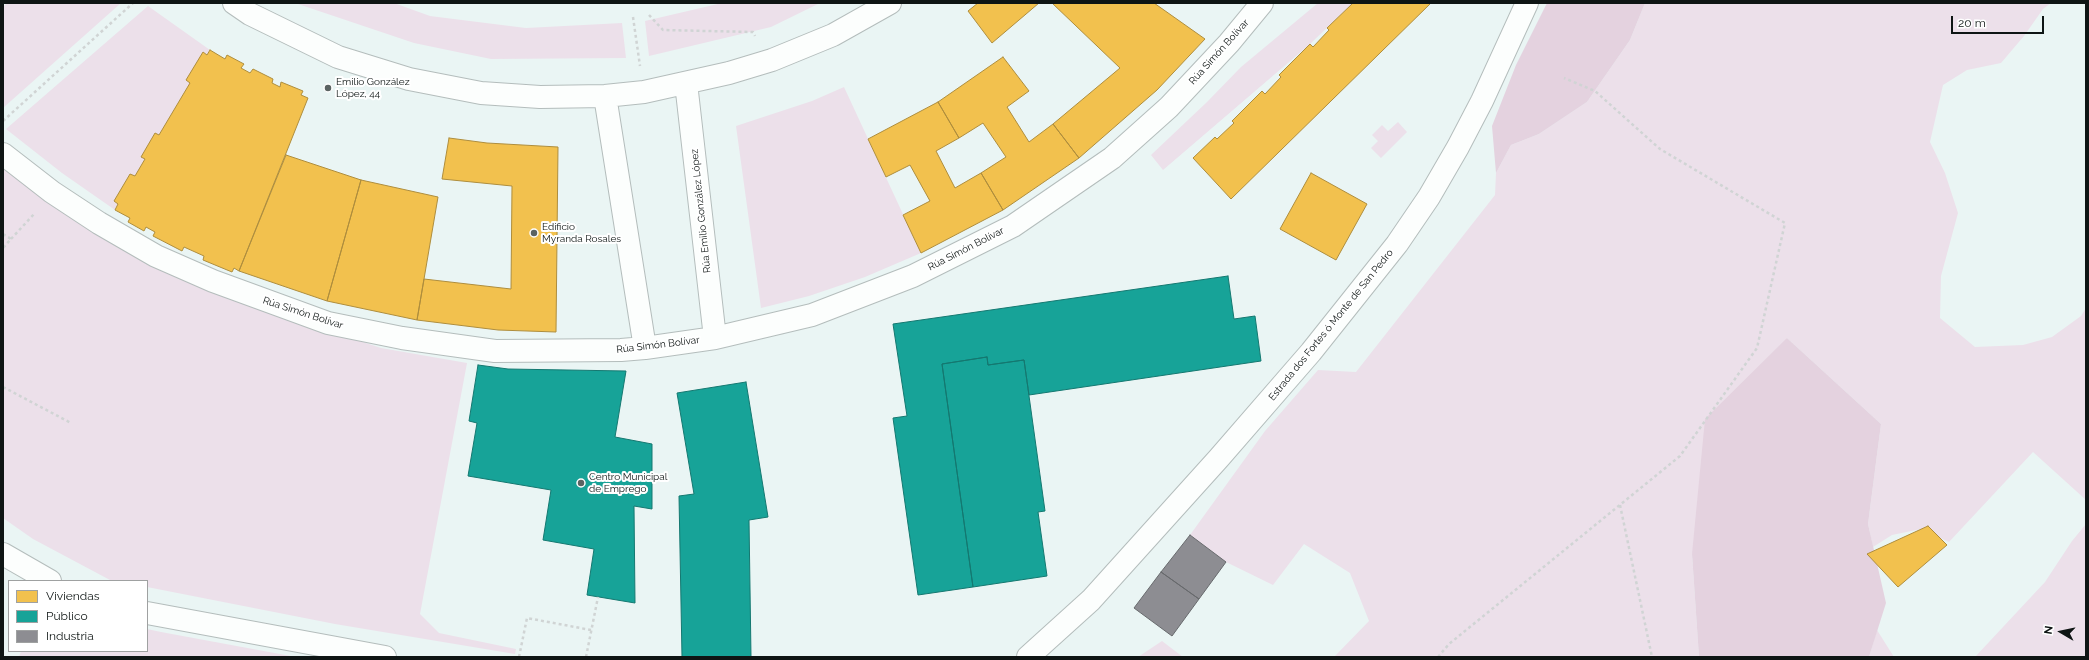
<!DOCTYPE html>
<meta charset="utf-8">
<style>
body{margin:0}
#map{position:relative;width:2089px;height:660px;overflow:hidden;background:#eaf5f4;font-family:Raleway,sans-serif}
canvas{display:block}
.frame{position:absolute;inset:0;border:4px solid #0e1514;pointer-events:none}
.legend{position:absolute;left:8px;top:580px;width:140px;height:72px;box-sizing:border-box;background:#fff;border:1px solid #9fa1a1;margin:0;padding:5px 7px;list-style:none;font-size:12px;color:#0e1514}
.legend li{display:flex;align-items:center;gap:8px;height:20px}
.legend b{width:20px;border:1px solid #9fa1a1}
.north{position:absolute;left:2041px;top:612px;width:40px;height:40px;-webkit-text-stroke:3px #fff;paint-order:stroke;rotate:279deg;font-size:11px;font-weight:700;line-height:16px;text-align:center;color:#0e1514}
.north::after{content:'';display:block;margin:auto;width:14px;height:18px;background:#0e1514;clip-path:polygon(50% 0,100% 100%,50% 72%,0 100%)}
.scale{position:absolute;left:1951px;top:16px;width:93px;height:18px;box-sizing:border-box;border:2px solid #0e1514;border-top:0;padding-left:5px;font-size:12px;line-height:14px;white-space:nowrap;color:#0e1514;-webkit-text-stroke:3px #fff;paint-order:stroke}
</style>
<div id="map">
<canvas width="2089" height="660"></canvas>
<div class="frame"></div>
<ul class="legend">
<li><b style="height:11px;background:#f2c14e"></b>Viviendas</li>
<li><b style="height:11px;background:#17a398"></b>Público</li>
<li><b style="height:11px;background:#8d8d92"></b>Industria</li>
</ul>
<div class="north">N</div>
<div class="scale">20 m</div>
</div>
<script>
const ctx = document.querySelector('canvas').getContext('2d');
ctx.lineJoin = 'round';
function fillPath(path, color) {
  ctx.fillStyle = color;
  ctx.fill(path, 'evenodd');
}
function toPath(rows) {
  const path = new Path2D();
  for (const r of rows) {
    path.moveTo(r[0], r[1]);
    for (let i = 2; i < r.length; i += 2) path.lineTo(r[i], r[i + 1]);
  }
  return path;
}
function strokePath(path, color, width, dash) {
  ctx.strokeStyle = color;
  ctx.lineWidth = width;
  ctx.lineCap = dash ? 'butt' : 'round';
  ctx.setLineDash(dash || []);
  ctx.stroke(path);
}
function drawText(font, color, halo, rows, align = 'center') {
  ctx.font = font + ' Raleway,sans-serif';
  ctx.lineWidth = 4;
  ctx.setLineDash([]);
  ctx.textBaseline = 'middle';
  ctx.strokeStyle = halo;
  ctx.fillStyle = color;
  for (const [text, x, y, turn = 0] of rows) {
    ctx.save();
    ctx.translate(x, y);
    ctx.rotate((+turn || 0) * Math.PI / 180);
    ctx.textAlign = isNaN(turn) ? turn : align;
    if (halo) ctx.strokeText(text, 0, 0);
    ctx.fillText(text, 0, 0);
    ctx.restore();
  }
}
fillPath(toPath([
 [7,3,121,3,3,108,3,7],
 [295,3,394,3,430,16,526,28,622,23,626,58,491,59,414,43],
 [722,3,820,3,771,27,649,56,645,21],
 [1318,3,1353,3,1310,44,1163,170,1151,155,1207,102,1241,67],
 [1645,3,2051,3,2043,9,2024,36,2001,63,1967,70,1943,85,1930,142,1945,173,1958,213,1941,276,1940,318,1975,347,2023,345,2052,337,2081,316,2086,308,2086,500,2033,452,1949,542,1921,529,1892,535,1873,547,1868,524,1881,424,1787,338,1692,554,1699,657,1334,657,1369,621,1350,573,1304,544,1273,585,1226,562,1190,535,1265,431,1318,370,1356,372,1495,195,1496,173,1511,145,1539,134,1587,102,1630,40],
 [148,6,210,50,115,210,62,173,6,129],
 [844,87,921,253,865,277,809,296,761,308,736,126,812,101],
 [1398,122,1407,132,1381,158,1371,148,1378,141,1372,135,1382,125,1388,131],
 [3,165,222,295,381,348,467,363,420,614,439,633,516,649,515,654,335,624,147,587,147,581,110,580,33,539,3,518],
 [2086,524,2086,657,1975,657,2045,582,2072,541],
 [147,629,161,632,296,657,19,657,21,651,147,651],
 [1877,630,1894,657,1869,657],
 [1162,641,1183,657,1138,657]
]), '#ece0ea');
fillPath(toPath([
 [1547,3,1645,3,1630,40,1587,102,1539,134,1511,145,1496,173,1492,126,1516,65],
 [1787,338,1881,424,1868,524,1886,603,1869,657,1699,657,1692,554,1705,419]
]), '#e4d2df');
const homes = toPath([
 [978,3,1039,3,992,43,968,11,978,3],
 [1052,3,1154,3,1205,39,1157,90,1079,158,1053,124,1120,68,1052,3],
 [1353,3,1431,3,1231,199,1193,158,1215,137,1217,139,1234,123,1232,121,1262,91,1265,94,1281,77,1279,75,1310,44,1313,47,1329,30,1327,28,1353,3],
 [210,50,225,59,227,55,244,64,241,68,250,73,253,69,273,79,272,83,280,87,281,82,303,91,301,95,308,98,239,271,234,268,232,272,203,260,204,256,184,247,182,251,153,236,155,232,146,227,144,231,128,222,130,218,115,210,118,204,114,201,130,174,135,176,145,159,141,157,155,133,159,135,190,83,186,80,203,52,207,55,210,50],
 [1003,57,1029,91,1007,107,1029,142,1053,124,1079,158,1003,210,981,173,1006,157,983,123,959,138,938,102,1003,57],
 [938,102,959,138,936,151,955,188,981,173,1003,210,921,253,903,215,930,201,910,165,886,177,868,139,938,102],
 [449,138,487,143,558,147,556,332,498,330,417,320,424,279,511,289,512,186,442,179,449,138],
 [286,155,361,180,327,301,239,271,286,155],
 [1311,173,1367,204,1336,260,1280,229,1311,173],
 [361,180,438,197,417,320,327,301,361,180],
 [1928,526,1947,545,1898,587,1867,554,1928,526]
]);
fillPath(homes, '#f2c14e');
strokePath(homes, '#ae8d3d', 1);
const public = toPath([
 [1228,276,1234,319,1255,316,1261,361,1029,395,1024,360,988,365,987,357,942,364,973,587,918,595,893,418,907,416,893,324,1228,276],
 [987,357,988,365,1024,360,1045,511,1038,512,1047,576,973,587,942,364,987,357],
 [478,365,508,369,626,371,615,437,652,444,652,509,634,506,635,603,587,595,594,549,543,540,551,490,468,476,477,423,469,421,478,365],
 [746,382,768,517,749,520,751,657,682,657,679,496,694,494,677,393,746,382]
]);
fillPath(public, '#17a398');
strokePath(public, '#147870', 1);
const industry = toPath([
 [1190,535,1226,562,1199,599,1161,572,1190,535],
 [1161,572,1199,599,1172,636,1134,608,1161,572]
]);
fillPath(industry, '#8d8d92');
strokePath(industry, '#67696c', 1);
const street = toPath([
 [234,3,250,14,338,57,409,79,481,93,540,97,605,96,644,92,729,73,772,60,833,35,890,3],
 [686,83,715,338],
 [605,96,645,348],
 [3,154,52,192,99,223,156,256,213,281,328,323,402,338,495,351,621,350,645,348,715,338,812,315,913,276,1013,226,1112,158,1169,107,1229,43,1262,3],
 [3,554,50,581],
 [147,613,385,657],
 [1028,657,1091,600,1219,458,1311,352,1397,244,1429,197,1458,147,1482,101,1527,3]
]);
strokePath(street, '#b4bdbc', 24);
strokePath(toPath([
 [649,15,663,30,753,32,755,36],
 [633,17,640,66],
 [3,121,133,3],
 [3,234,11,239,3,248],
 [11,239,35,213],
 [3,387,71,423],
 [1620,505,1652,657],
 [519,657,527,618,591,630],
 [586,657,598,597],
 [1438,657,1449,644,1680,456,1757,348,1785,223,1660,149,1595,91,1564,78]
]), '#d0d4d4', 2.5, [3, 3]);
strokePath(street, '#fcfefd', 22);
for (const [x, y, r, color] of [
 [328,88,4,"#5b6362"],
 [534,233,4,"#5b6362"],
 [581,483,4,"#5b6362"]
]) {
  const dot = new Path2D();
  dot.arc(x, y, r, 0, 2 * Math.PI);
  ctx.fillStyle = color;
  ctx.fill(dot);
  strokePath(dot, '#fff', 1.5);
}
drawText('10px', '#0e1514', '#fff', [
 ["Rúa Simón Bolívar",1219,52,-48],
 ["Rúa Emilio González López",701,211,-96],
 ["Rúa Simón Bolívar",966,249,-27],
 ["Rúa Simón Bolívar",303,313,18],
 ["Estrada dos Fortes ó Monte de San Pedro",1331,325,-51],
 ["Rúa Simón Bolívar",658,345,-7]
]);
drawText('10px', '#0e1514', '#fff', [
 ["Emilio González",336,82],
 ["López, 44",336,94],
 ["Edificio",542,227],
 ["Myranda Rosales",542,239],
 ["Centro Municipal",589,477],
 ["de Emprego",589,489]
], 'left');
</script>
